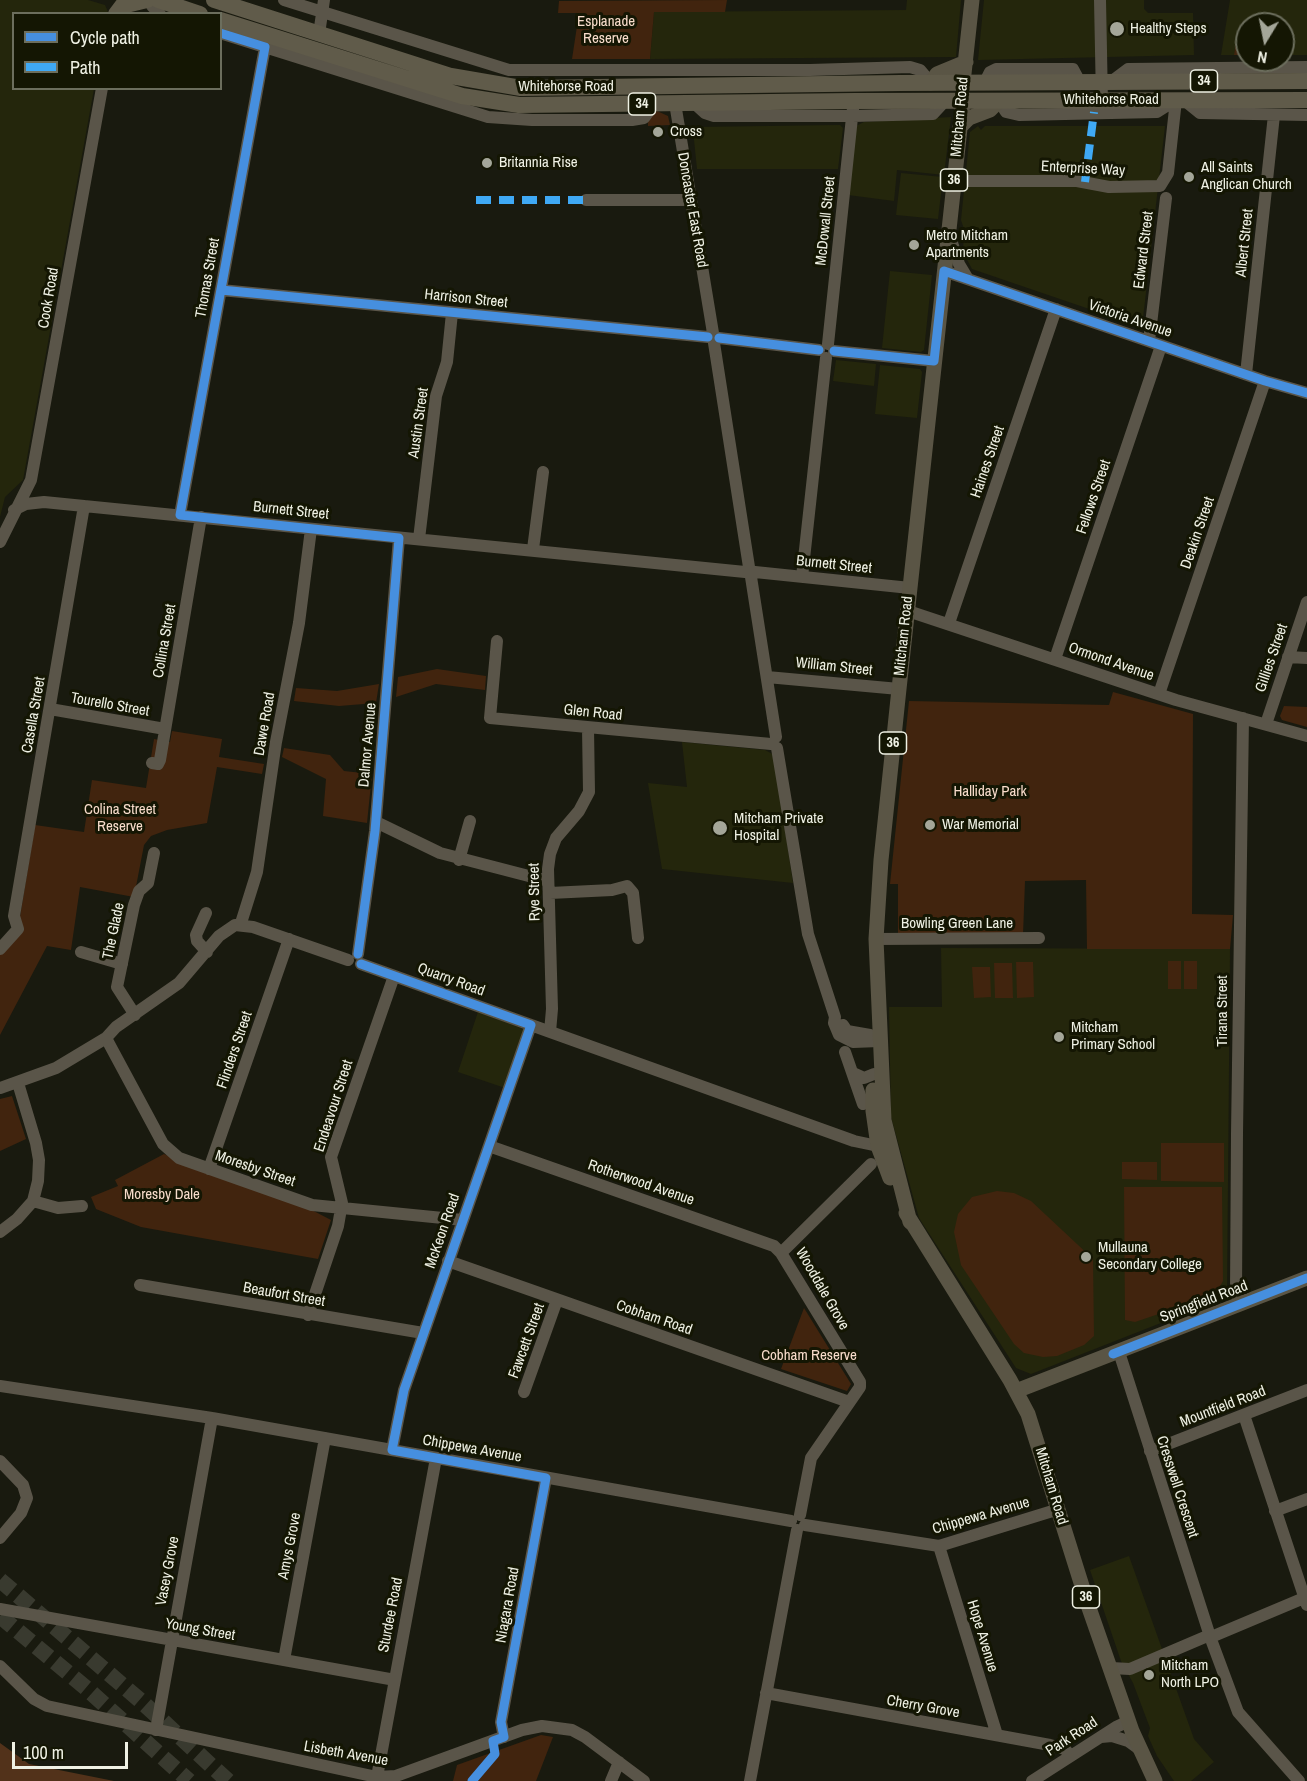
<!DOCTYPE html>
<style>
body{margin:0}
#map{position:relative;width:1307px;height:1781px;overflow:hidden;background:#191a0f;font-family:"Archivo Narrow",sans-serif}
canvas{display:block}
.legend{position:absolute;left:12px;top:12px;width:210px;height:78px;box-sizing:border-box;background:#141603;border:2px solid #6c6e5d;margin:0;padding:8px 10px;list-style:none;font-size:18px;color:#eff1e4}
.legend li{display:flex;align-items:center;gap:12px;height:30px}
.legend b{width:30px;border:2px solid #6c6e5d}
.north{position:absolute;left:1235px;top:12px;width:60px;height:60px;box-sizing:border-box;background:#141603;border:2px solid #6c6e5d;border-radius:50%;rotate:190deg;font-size:16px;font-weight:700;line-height:24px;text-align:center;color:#eff1e4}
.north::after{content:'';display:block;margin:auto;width:21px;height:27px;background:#a4a699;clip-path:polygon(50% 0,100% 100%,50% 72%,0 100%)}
.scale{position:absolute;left:12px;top:1742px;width:116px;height:27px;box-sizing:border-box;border:3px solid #eff1e4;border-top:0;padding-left:8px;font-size:18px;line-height:21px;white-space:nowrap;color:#eff1e4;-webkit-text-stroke:4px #141603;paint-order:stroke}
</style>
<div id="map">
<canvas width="1307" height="1781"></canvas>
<ul class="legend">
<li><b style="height:8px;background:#468fdf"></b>Cycle path</li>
<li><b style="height:8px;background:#3fa9f5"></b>Path</li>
</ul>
<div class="north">N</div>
<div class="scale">100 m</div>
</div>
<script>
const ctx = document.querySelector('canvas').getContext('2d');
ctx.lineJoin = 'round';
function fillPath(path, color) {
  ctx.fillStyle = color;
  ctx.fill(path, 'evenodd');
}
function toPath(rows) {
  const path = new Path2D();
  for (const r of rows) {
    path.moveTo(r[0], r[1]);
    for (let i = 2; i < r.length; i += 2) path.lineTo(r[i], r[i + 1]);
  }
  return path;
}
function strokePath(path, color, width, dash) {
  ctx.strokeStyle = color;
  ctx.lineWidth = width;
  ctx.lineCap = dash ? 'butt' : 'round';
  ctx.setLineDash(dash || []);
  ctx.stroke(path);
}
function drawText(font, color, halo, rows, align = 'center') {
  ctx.font = font + ' "Archivo Narrow",sans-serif';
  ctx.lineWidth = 6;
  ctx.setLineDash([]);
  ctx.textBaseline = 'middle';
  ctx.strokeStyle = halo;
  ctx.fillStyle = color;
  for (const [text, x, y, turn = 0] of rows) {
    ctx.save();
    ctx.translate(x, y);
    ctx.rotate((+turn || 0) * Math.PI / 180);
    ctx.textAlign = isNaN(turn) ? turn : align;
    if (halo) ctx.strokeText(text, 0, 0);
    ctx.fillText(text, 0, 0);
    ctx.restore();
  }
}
fillPath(toPath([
 [0,0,88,0,105,5,108,12,14,14,14,88,94,89,23,480,5,497,0,517],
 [907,0,961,0,956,57,650,59,654,12,906,10],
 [984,0,1144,0,1144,9,1148,13,1193,13,1194,55,978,60],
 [1230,0,1307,0,1307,55,1283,55,1283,24,1247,24,1247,55,1221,55],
 [951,117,944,175,897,170,894,201,848,195,854,127,864,122],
 [840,125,843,128,838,169,697,169,693,130,696,127],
 [978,126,981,130,985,126,1165,126,1142,327,972,269,963,252,964,229,961,220,970,132],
 [901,173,943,177,938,219,896,215],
 [890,271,932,275,924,350,921,352,882,348],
 [836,360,876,364,874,386,833,381],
 [880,365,920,369,922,372,917,418,875,414],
 [682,742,765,750,774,755,793,883,662,869,648,783,687,787],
 [941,948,1230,949,1227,1297,1031,1374,1016,1368,919,1218,891,1117,889,1007,942,1007],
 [478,1012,526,1030,505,1088,458,1072],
 [1129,1556,1194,1739,1214,1762,1191,1781,1174,1781,1157,1756,1148,1736,1150,1728,1133,1683,1121,1661,1090,1570]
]), '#24260c');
fillPath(toPath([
 [727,0,725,12,654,12,650,59,572,59,579,13,558,13,559,1],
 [1242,34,1247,34,1247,55,1234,55,1237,38],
 [657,111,668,116,670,125,648,126,648,118],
 [437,669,486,676,485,690,436,684,396,697,398,677],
 [379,684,376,703,339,706,294,701,296,688,337,691],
 [1113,692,1193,714,1192,914,1233,915,1230,949,1087,949,1086,880,1025,881,1023,935,898,934,898,884,890,884,909,701,1109,705],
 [1284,706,1307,707,1307,727,1282,720,1280,716],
 [172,731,222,739,219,757,264,764,262,774,217,767,207,823,167,830,151,836,144,845,134,897,80,887,71,950,47,946,0,1035,0,950,18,929,35,825,84,832,92,780,146,788,154,739,170,742],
 [284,748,330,755,344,771,372,774,367,823,323,816,326,779,282,757],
 [1168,961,1181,961,1181,989,1168,989],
 [1184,961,1197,961,1197,989,1184,989],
 [1016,962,1033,962,1034,997,1017,998],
 [994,963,1012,963,1013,998,995,998],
 [972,967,990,967,991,997,974,998],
 [12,1096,26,1139,0,1151,0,1099],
 [1161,1143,1224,1143,1224,1182,1161,1181],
 [164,1154,202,1171,306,1207,331,1220,318,1259,141,1227,96,1209,91,1197,118,1186,115,1180],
 [1122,1162,1157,1162,1157,1180,1122,1179],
 [1124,1187,1222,1187,1223,1281,1215,1295,1135,1322,1125,1320],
 [997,1191,1014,1193,1031,1201,1093,1259,1094,1336,1084,1345,1057,1356,1043,1357,1024,1353,1014,1344,961,1265,954,1232,958,1214,972,1197],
 [804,1308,851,1384,847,1391,781,1369],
 [541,1735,553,1737,536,1781,453,1781,457,1765]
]), '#41240e');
fillPath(toPath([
 [0,1743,29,1764,114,1781,0,1781]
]), '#52321a');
strokePath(toPath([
 [0,1580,142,1702,228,1781],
 [0,1616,86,1688,189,1781]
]), '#393a2f', 16, [16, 8]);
strokePath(toPath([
 [152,0,152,6,160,14],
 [284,0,509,70,810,70,910,67,920,70,931,83],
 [1100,0,1102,101],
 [220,33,488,117,532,120,632,120,644,118,655,103],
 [319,34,324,0],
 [1112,81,1128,69,1307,67],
 [985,82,990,72,996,69,1073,69,1080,82],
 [1184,100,1200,113,1307,115],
 [999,101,1006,112,1019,115,1157,112,1176,100],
 [675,103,713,333],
 [694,103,705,113,714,116,852,116,933,114,945,101],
 [954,177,965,181,1077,181,1109,187,1160,186,1168,173,1176,100],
 [586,200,691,200],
 [950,237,959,264,968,279],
 [944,271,1265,381,1307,393],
 [221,290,708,337],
 [719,338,819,350],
 [1149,341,1166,198],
 [714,343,749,567],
 [828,344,853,108],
 [834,351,934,361],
 [1246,374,1274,115],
 [14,510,26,504,44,502,745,572],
 [180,515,265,47],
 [419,539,436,396,447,362,452,313],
 [0,542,31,480,102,88],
 [533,549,543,472],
 [755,572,910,588],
 [751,577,776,737],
 [802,577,826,358],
 [908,611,1176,700,1307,736],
 [949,623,1056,309],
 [497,641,490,718,771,744],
 [1288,657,1307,658],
 [1055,659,1161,346],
 [767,677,899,689],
 [1159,694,1265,381],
 [50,709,165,729],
 [1266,724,1307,602],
 [777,748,808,934,835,1017,834,1023,839,1035,853,1042,879,1041],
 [152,763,158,764,160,760,201,517],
 [376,822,440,853,548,881],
 [459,860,470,821],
 [550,893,612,890,627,886,633,893,638,938],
 [206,913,196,935,197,941,207,952],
 [241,923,257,872,276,742,299,623,311,529],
 [876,939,1039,938],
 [0,949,18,929,14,916,84,506],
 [81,952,122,964],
 [358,954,375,831,399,538],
 [361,964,854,1141,878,1146,886,1145],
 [135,1015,117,987,134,905,139,891,148,883,154,853],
 [843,1025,847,1031,870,1035,878,1040],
 [550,1032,552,1009,548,869,550,854,556,838,579,811,589,792,588,728],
 [106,1038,163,1144,179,1158,312,1205,463,1220],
 [845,1052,863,1104],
 [853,1073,864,1078,874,1074],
 [0,1088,56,1068,106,1038,116,1027,179,983,219,936,235,925,253,927,348,960],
 [489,1146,774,1246,781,1253],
 [209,1169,289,939],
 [33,1201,58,1208,82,1206],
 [0,1232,17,1219,33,1201,38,1181,39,1160,36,1143,18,1083],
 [448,1261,849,1402],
 [140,1285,423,1333],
 [1240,1304,1236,1292,1237,1134,1243,718],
 [308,1315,338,1226,342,1203,331,1157,394,976],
 [1119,1352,1208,1630],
 [0,1386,212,1418,791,1521],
 [524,1392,557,1300],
 [1244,1415,1307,1605],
 [392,1450,404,1390,531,1025],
 [1150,1451,1307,1390],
 [0,1461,23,1485,27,1498,21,1513,0,1538],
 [1275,1511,1307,1499],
 [800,1515,811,1458,860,1387,860,1382,781,1253,871,1164],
 [805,1525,939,1546,1059,1509],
 [939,1546,997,1735],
 [0,1609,395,1680],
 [1216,1635,1304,1598],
 [1212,1642,1238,1712,1299,1781],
 [284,1660,325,1438],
 [0,1666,34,1699,47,1706,377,1777,396,1776,522,1730,542,1726,572,1730,585,1737,644,1781],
 [1111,1668,1130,1669,1205,1637],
 [766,1693,1050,1745,1065,1749,1070,1756],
 [156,1730,212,1418],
 [504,1737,501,1722,546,1478],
 [1101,1737,1112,1736,1128,1741,1139,1749],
 [377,1777,436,1458],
 [611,1781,619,1762],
 [750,1781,797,1530],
 [1032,1781,1116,1727,1129,1721]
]), '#5a5549', 12);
strokePath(toPath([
 [931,83,937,74,966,62],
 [963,83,972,0],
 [960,127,969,118,990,110,999,101],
 [873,1090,873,1111,878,1146,890,1178],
 [906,1213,1010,1380,1028,1414,1088,1605,1132,1731,1155,1781],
 [910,1222,884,1120,876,939,881,860,899,689,963,101],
 [1016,1391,1307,1278]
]), '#5a5545', 15);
strokePath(toPath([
 [158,0,200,14],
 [214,0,451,76,521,88,901,83,1307,81],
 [116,14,122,6,147,0],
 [220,20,462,96,519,105,854,101,1307,100]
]), '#605b4a', 16);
strokePath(toPath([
 [1085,182,1094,112],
 [476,200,586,200]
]), '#3fa9f5', 8, [15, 8]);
strokePath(toPath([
 [220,33,265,47,180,515,399,538,375,831,358,954],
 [221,290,708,337],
 [719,338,819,350],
 [834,351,934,361,944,271,1265,381,1307,393],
 [361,964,531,1025,404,1390,392,1450,546,1478,501,1722,504,1737,493,1741,495,1754,472,1781],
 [1113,1354,1307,1278]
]), '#468fdf', 9);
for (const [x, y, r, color] of [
 [1117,29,8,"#a4a699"],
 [658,132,6,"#a4a699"],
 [487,163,6,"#a4a699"],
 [1189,177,6,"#a4a699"],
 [914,245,6,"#a4a699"],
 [930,825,6,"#a4a699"],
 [720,828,8,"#a4a699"],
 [1059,1037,6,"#a4a699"],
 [1086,1257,6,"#a4a699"],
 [1149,1675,6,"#a4a699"]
]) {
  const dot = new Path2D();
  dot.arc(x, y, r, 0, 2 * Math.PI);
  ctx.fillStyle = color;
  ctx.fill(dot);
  strokePath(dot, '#141603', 2);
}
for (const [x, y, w] of [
 [1204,81,27],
 [642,104,27],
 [954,180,27],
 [893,743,27],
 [1086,1597,27]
]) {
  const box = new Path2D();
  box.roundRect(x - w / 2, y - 11, w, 22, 4.5);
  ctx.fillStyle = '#141603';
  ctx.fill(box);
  strokePath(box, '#eff1e4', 1.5);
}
drawText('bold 14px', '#eff1e4', null, [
 ["34",1204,81],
 ["34",642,104],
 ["36",954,180],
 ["36",893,743],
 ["36",1086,1597]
]);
drawText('15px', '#f8dccb', '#141603', [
 ["Esplanade",606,22],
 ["Reserve",606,39],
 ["Halliday Park",990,792],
 ["Colina Street",120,810],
 ["Reserve",120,827],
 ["Moresby Dale",162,1195],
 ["Cobham Reserve",809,1356]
]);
drawText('15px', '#eff1e4', '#141603', [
 ["Healthy Steps",1130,29],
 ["Cross",670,132],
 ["Britannia Rise",499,163],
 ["All Saints",1201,168],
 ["Anglican Church",1201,185],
 ["Metro Mitcham",926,236],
 ["Apartments",926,253],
 ["Mitcham Private",734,819],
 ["Hospital",734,836],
 ["War Memorial",942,825],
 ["Mitcham",1071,1028],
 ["Primary School",1071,1045],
 ["Mullauna",1098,1248],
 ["Secondary College",1098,1265],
 ["Mitcham",1161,1666],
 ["North LPO",1161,1683]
], 'left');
drawText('15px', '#eff1e4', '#141603', [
 ["Whitehorse Road",566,87],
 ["Whitehorse Road",1111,100],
 ["Mitcham Road",960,117,-85],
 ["Enterprise Way",1083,169,3],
 ["Doncaster East Road",692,210,80],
 ["McDowall Street",826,221,-84],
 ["Albert Street",1245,243,-84],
 ["Edward Street",1144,250,-83],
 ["Thomas Street",208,278,-80],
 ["Cook Road",49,298,-80],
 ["Harrison Street",466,299,6],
 ["Victoria Avenue",1130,319,19],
 ["Austin Street",419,423,-82],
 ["Haines Street",988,462,-71],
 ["Fellows Street",1094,497,-71],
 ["Burnett Street",291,511,6],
 ["Deakin Street",1198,533,-71],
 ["Burnett Street",834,565,6],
 ["Mitcham Road",904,636,-84],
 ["Collina Street",165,641,-80],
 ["Gillies Street",1272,658,-71],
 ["Ormond Avenue",1111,662,19],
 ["William Street",834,667,6],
 ["Tourello Street",110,705,10],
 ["Glen Road",593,713,6],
 ["Casella Street",34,715,-80],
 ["Dawe Road",265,724,-80],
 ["Dalmor Avenue",368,745,-85],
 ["Rye Street",535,892,-91],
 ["Bowling Green Lane",957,924],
 ["The Glade",114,931,-78],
 ["Quarry Road",451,980,20],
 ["Tirana Street",1223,1011,-90],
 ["Flinders Street",235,1050,-71],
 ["Endeavour Street",334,1106,-72],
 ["Moresby Street",255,1169,19],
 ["Rotherwood Avenue",641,1183,19],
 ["McKeon Road",443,1231,-71],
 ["Wooddale Grove",822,1289,60],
 ["Beaufort Street",284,1295,10],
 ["Springfield Road",1204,1302,-21],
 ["Cobham Road",654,1318,19],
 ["Fawcett Street",527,1341,-70],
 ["Mountfield Road",1223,1407,-21],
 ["Chippewa Avenue",472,1449,10],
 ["Mitcham Road",1051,1486,73],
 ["Cresswell Crescent",1177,1487,72],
 ["Chippewa Avenue",981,1516,-16],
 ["Amys Grove",290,1546,-79],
 ["Vasey Grove",168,1571,-79],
 ["Niagara Road",508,1605,-80],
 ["Sturdee Road",391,1615,-79],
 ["Young Street",200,1630,10],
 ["Hope Avenue",982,1636,73],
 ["Cherry Grove",923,1707,10],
 ["Park Road",1072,1737,-33],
 ["Lisbeth Avenue",346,1754,10]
]);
</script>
